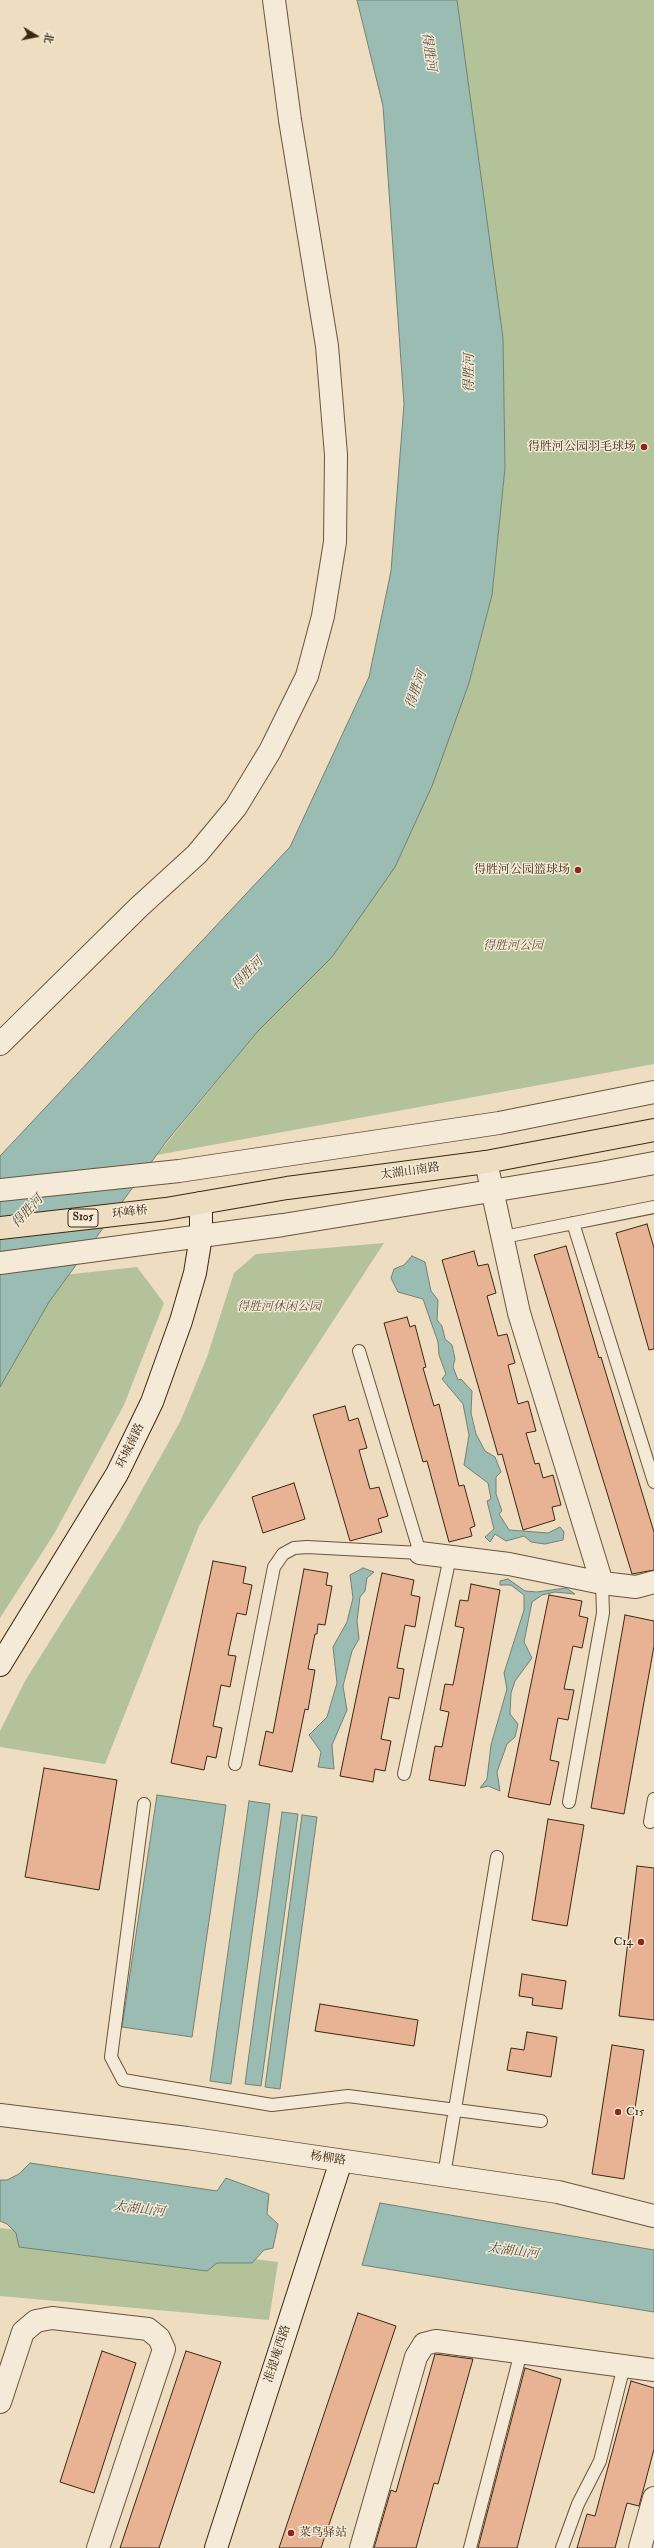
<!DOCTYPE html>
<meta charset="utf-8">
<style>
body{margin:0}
#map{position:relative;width:654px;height:2548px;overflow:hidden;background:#efddc1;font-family:"IM FELL Double Pica","Noto Serif SC",serif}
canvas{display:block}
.north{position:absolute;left:16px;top:16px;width:40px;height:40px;-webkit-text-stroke:3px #f5e9d7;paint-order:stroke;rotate:100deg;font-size:11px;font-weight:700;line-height:16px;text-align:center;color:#3b2810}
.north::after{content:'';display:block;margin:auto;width:14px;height:18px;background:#3b2810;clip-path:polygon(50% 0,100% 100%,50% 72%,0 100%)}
</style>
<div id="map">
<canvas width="654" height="2548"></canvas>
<div class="north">北</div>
</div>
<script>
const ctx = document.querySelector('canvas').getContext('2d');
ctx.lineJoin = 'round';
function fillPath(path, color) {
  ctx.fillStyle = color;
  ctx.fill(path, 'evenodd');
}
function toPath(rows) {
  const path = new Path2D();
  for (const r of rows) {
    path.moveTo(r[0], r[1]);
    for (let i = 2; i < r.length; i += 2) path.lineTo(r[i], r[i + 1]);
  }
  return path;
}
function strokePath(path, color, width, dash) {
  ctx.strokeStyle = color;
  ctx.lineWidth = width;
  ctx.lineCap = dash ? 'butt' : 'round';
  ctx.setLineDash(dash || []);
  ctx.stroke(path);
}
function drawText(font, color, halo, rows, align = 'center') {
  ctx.font = font + ' "IM FELL Double Pica","Noto Serif SC",serif';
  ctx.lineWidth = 3;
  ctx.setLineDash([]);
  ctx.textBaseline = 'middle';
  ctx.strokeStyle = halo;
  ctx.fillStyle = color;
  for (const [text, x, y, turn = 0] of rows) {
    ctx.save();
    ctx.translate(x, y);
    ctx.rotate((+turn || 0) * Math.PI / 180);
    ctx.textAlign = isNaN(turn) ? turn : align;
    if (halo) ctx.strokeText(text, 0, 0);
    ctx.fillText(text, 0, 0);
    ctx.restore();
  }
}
fillPath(toPath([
 [457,0,654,0,654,1064,157,1155,258,1031,332,957,469,683,492,595,505,468,503,338],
 [384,1243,199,1526,105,1764,0,1747,0,1731,25,1681,119,1531,181,1420,207,1357,234,1273,256,1254],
 [137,1267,164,1303,124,1405,54,1534,0,1618,0,1282],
 [0,2228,278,2262,269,2320,0,2296]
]), '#b3c298');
const water = toPath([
 [357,0,457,0,503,338,505,468,492,595,469,683,432,786,395,867,332,957,258,1031,166,1142,49,1302,0,1387,0,1156,290,847,369,677,391,571,404,404,383,106,357,0],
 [412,1256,425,1262,431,1291,438,1300,437,1320,442,1326,445,1339,452,1345,455,1359,453,1367,458,1380,461,1379,472,1391,471,1413,476,1434,485,1451,495,1457,501,1472,496,1477,496,1494,502,1511,499,1514,509,1530,548,1533,560,1527,564,1532,563,1540,545,1544,531,1542,524,1536,506,1541,495,1534,490,1542,485,1537,494,1529,487,1501,491,1499,488,1483,464,1465,469,1435,463,1404,442,1379,446,1374,439,1355,438,1342,423,1299,398,1292,391,1278,394,1269,404,1265,412,1256],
 [363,1568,374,1572,367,1578,365,1591,360,1597,357,1621,359,1639,352,1651,343,1686,347,1710,332,1745,334,1769,318,1767,321,1752,309,1735,327,1717,337,1683,333,1647,347,1622,353,1598,350,1575,363,1568],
 [508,1579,525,1591,537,1592,566,1588,575,1594,555,1592,542,1595,532,1602,524,1642,532,1658,515,1681,511,1693,510,1714,518,1724,515,1737,507,1744,497,1772,500,1791,488,1786,480,1788,487,1779,491,1745,507,1689,504,1673,524,1610,524,1595,511,1585,500,1585,500,1581,508,1579],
 [157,1795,226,1805,192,2037,122,2027,157,1795],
 [249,1801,270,1804,231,2084,210,2081,249,1801],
 [282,1812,298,1814,261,2086,245,2084,282,1812],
 [302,1815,317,1817,280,2089,265,2087,302,1815],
 [30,2163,217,2191,226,2178,269,2194,267,2214,278,2224,273,2248,264,2250,252,2263,217,2263,207,2271,19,2247,16,2233,7,2224,0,2221,0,2180,7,2180,19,2174,30,2163],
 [380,2203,654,2250,654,2312,362,2265,380,2203]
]);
fillPath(water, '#9abcb3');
strokePath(water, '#748172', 1);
const building = toPath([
 [647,1224,654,1248,654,1349,649,1350,616,1233,647,1224],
 [566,1246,599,1358,601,1357,654,1532,654,1570,632,1574,534,1255,566,1246],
 [474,1251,478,1266,488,1264,496,1293,487,1296,498,1336,507,1334,515,1363,508,1365,518,1404,528,1401,536,1431,526,1433,535,1464,539,1463,543,1478,553,1475,561,1505,552,1507,555,1520,523,1530,502,1454,498,1455,442,1260,474,1251],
 [407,1317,410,1327,415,1325,426,1367,423,1368,434,1406,439,1404,459,1486,464,1485,475,1526,470,1528,472,1536,449,1542,427,1461,423,1462,384,1323,407,1317],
 [345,1406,349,1421,358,1418,367,1448,359,1450,370,1489,379,1487,388,1516,378,1519,382,1532,350,1541,313,1415,345,1406],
 [294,1483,305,1519,263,1533,252,1497,294,1483],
 [213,1561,246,1567,243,1583,252,1585,246,1615,237,1613,228,1655,236,1656,230,1687,221,1685,213,1726,222,1728,216,1758,207,1756,204,1770,171,1763,213,1561],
 [304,1569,328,1573,326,1585,332,1586,325,1625,318,1624,317,1634,315,1634,308,1669,315,1670,308,1710,305,1709,292,1772,259,1765,266,1731,273,1733,304,1569],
 [382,1573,414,1580,411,1595,420,1597,415,1627,405,1625,397,1668,404,1669,399,1699,389,1697,381,1739,391,1741,385,1771,375,1769,373,1782,340,1776,382,1573],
 [471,1584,500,1590,465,1786,429,1780,435,1746,442,1747,449,1712,440,1710,445,1684,453,1685,464,1628,455,1626,460,1600,468,1601,471,1584],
 [549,1595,582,1601,579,1616,588,1618,582,1648,573,1646,564,1689,574,1690,568,1720,558,1718,550,1760,559,1762,550,1805,508,1797,549,1595],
 [625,1615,654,1621,654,1646,624,1814,591,1808,625,1615],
 [44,1768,117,1780,99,1890,25,1877,44,1768],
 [548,1819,584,1825,567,1926,532,1920,548,1819],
 [637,1866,654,1868,654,2020,619,2016,637,1866],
 [522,1974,566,1981,562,2009,532,2005,533,1998,519,1996,522,1974],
 [320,2004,418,2020,414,2046,315,2031,320,2004],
 [527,2032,557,2037,551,2077,507,2070,511,2048,524,2050,527,2032],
 [612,2045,644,2050,624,2179,592,2174,612,2045],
 [358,2313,396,2326,350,2463,321,2548,279,2548,358,2313],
 [102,2351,136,2363,94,2493,60,2482,102,2351],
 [186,2351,221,2362,159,2548,120,2548,186,2351],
 [435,2354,473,2359,438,2484,434,2483,416,2548,374,2548,391,2490,396,2492,435,2354],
 [525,2368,561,2379,517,2548,478,2548,525,2368],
 [631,2381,654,2388,654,2449,639,2506,627,2503,615,2548,577,2548,587,2514,595,2516,631,2381]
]);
fillPath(building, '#e8b295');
strokePath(building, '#3b2810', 1);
const service = toPath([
 [573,1223,654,1482],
 [504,1237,654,1207],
 [235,1764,274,1567,283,1554,294,1548,307,1547,420,1553,359,1351],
 [404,1774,450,1557],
 [569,1802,603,1613,602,1583],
 [144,1804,111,2057,123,2080,272,2105,348,2096,541,2121],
 [650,1822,654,1799],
 [444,2175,497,1857],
 [470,2548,521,2352],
 [562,2548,578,2504,600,2461,624,2366]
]);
const minor = toPath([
 [0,1044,139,907,197,854,236,807,270,751,307,676,323,616,335,542,336,455,327,346,290,120,274,0],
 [486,1162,519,1313,602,1583],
 [0,1190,179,1171,499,1123,654,1092],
 [0,1263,283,1225,601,1173,654,1163],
 [420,1553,509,1564,602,1583,636,1587,654,1582],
 [0,2402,23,2332,36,2321,52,2318,148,2329,159,2338,164,2349,98,2548],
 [361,2548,416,2357,424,2344,436,2341,654,2370],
 [640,2548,654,2498]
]);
const tertiary = toPath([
 [0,2115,187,2138,558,2192,654,2216]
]);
const secondary = toPath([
 [0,1665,117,1474,152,1402,181,1321,195,1273,201,1236,201,1203],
 [216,2548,341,2161]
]);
const primary = toPath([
 [0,1228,166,1209,287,1188,486,1162,654,1130]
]);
strokePath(service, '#68553c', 14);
strokePath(minor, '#68553c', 24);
strokePath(tertiary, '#68553c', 24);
strokePath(secondary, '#3b2810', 24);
strokePath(primary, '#3b2810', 24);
strokePath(service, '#f5e9d7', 12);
strokePath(minor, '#f5e9d7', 22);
strokePath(tertiary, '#f5e9d7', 22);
strokePath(secondary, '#f5e9d7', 22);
strokePath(primary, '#efddc1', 22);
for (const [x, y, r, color] of [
 [644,447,4,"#8f2418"],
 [578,870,4,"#8f2418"],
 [641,1942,4,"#8f2418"],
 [618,2112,4,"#8f2418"],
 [291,2533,4,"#8f2418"]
]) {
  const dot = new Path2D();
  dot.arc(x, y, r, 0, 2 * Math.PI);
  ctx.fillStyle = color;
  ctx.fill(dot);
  strokePath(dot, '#f5e9d7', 1.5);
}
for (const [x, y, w] of [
 [83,1218,30]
]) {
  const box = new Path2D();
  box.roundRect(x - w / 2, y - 9, w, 18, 3);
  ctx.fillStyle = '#f5e9d7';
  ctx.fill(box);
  strokePath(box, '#3b2810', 1);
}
drawText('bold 11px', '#3b2810', null, [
 ["S105",83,1218]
]);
drawText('12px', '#3b2810', '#f5e9d7', [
 ["得胜河公园羽毛球场",636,447],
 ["得胜河公园篮球场",570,870],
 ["C14",633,1942],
 ["C15",626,2112,"left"],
 ["菜鸟驿站",299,2533,"left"]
], 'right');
drawText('italic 12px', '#594e32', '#f5e9d7', [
 ["得胜河公园",513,946],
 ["得胜河休闲公园",279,1307]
]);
drawText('12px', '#3b2810', '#f5e9d7', [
 ["太湖山南路",410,1172,-8],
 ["环峰桥",130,1213,-7],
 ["环城南路",131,1446,-64],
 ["杨柳路",328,2159,8],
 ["准提庵西路",278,2354,-72]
]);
drawText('italic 13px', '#534d39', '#f5e9d7', [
 ["得胜河",428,52,82],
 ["得胜河",470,373,-90],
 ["得胜河",417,690,-71],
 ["得胜河",248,974,-46],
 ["得胜河",28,1212,-47],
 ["太湖山河",139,2210,7],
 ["太湖山河",513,2252,7]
]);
</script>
